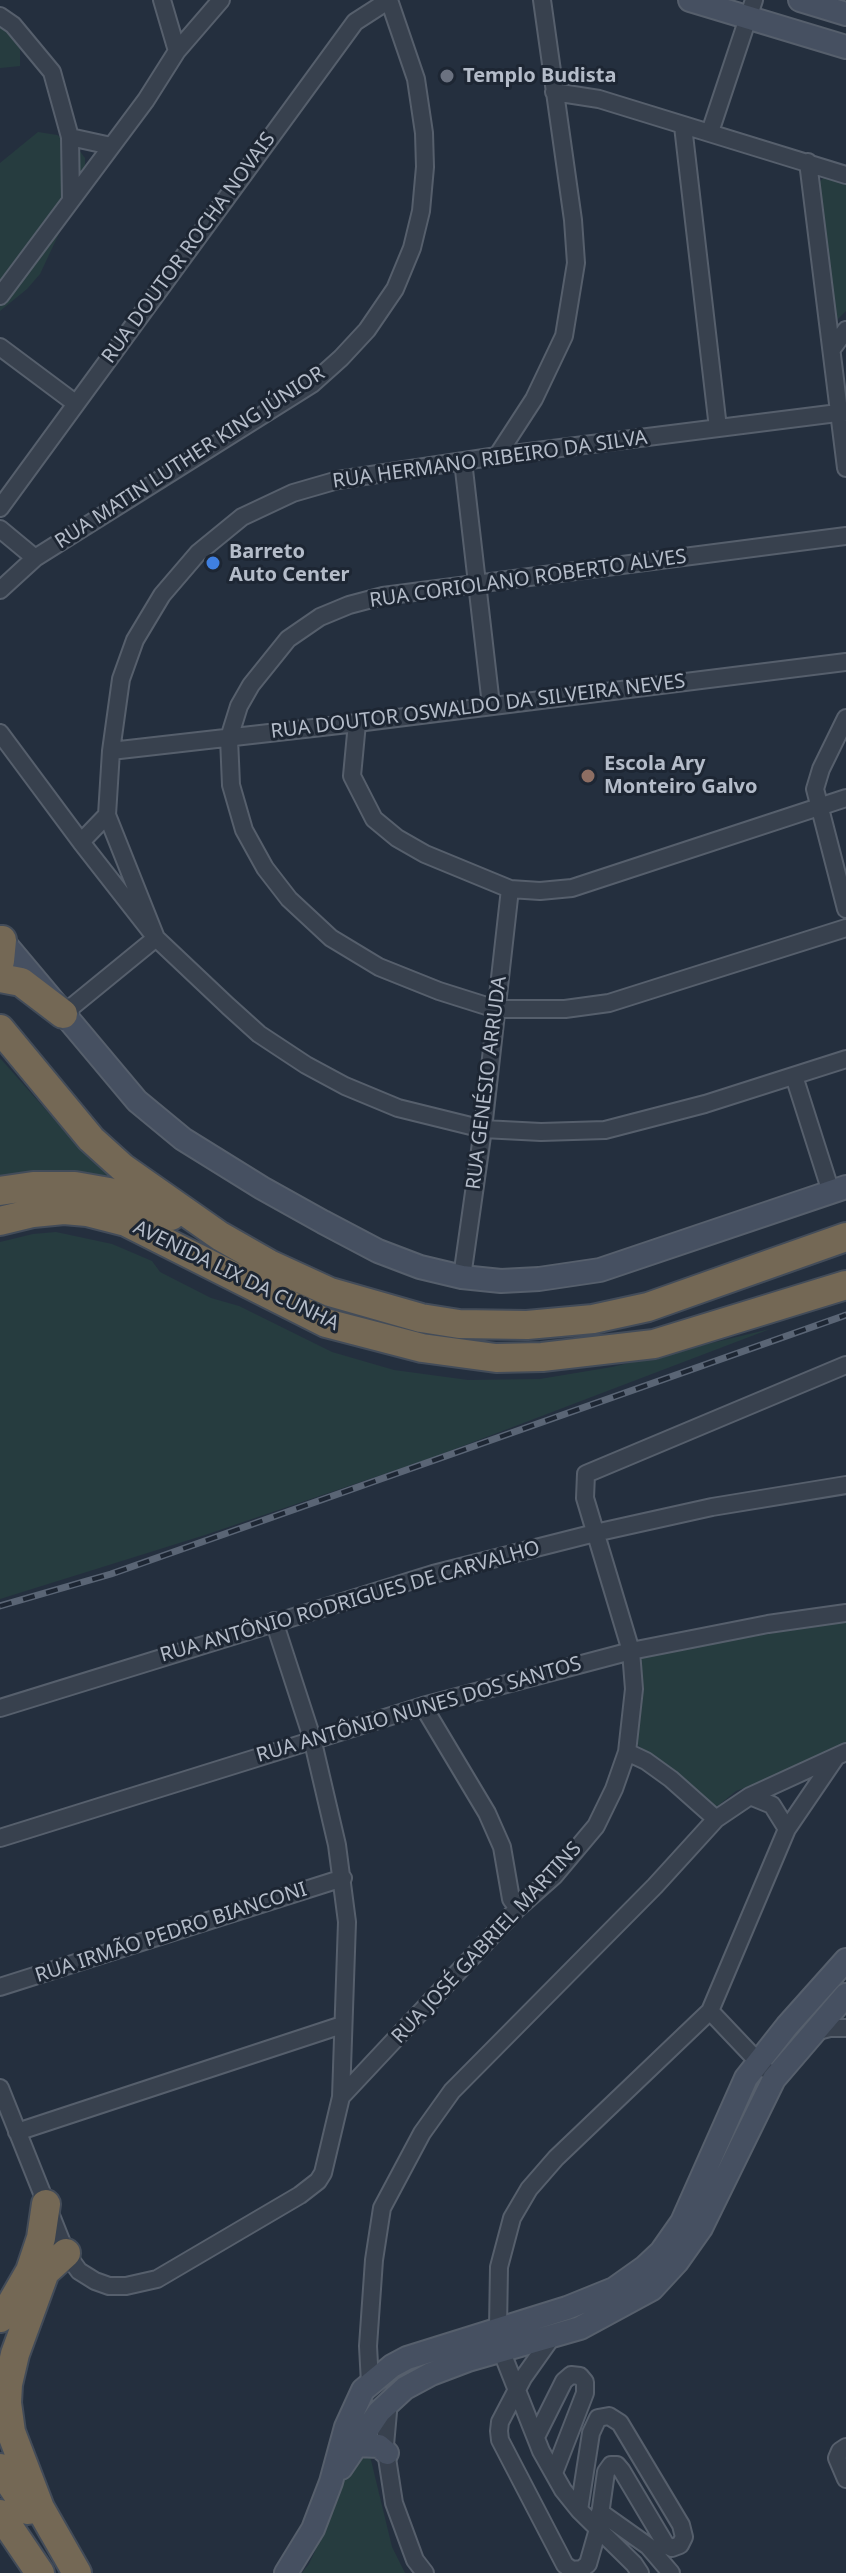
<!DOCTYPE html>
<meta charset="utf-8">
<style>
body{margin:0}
canvas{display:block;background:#242f3e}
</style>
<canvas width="846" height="2573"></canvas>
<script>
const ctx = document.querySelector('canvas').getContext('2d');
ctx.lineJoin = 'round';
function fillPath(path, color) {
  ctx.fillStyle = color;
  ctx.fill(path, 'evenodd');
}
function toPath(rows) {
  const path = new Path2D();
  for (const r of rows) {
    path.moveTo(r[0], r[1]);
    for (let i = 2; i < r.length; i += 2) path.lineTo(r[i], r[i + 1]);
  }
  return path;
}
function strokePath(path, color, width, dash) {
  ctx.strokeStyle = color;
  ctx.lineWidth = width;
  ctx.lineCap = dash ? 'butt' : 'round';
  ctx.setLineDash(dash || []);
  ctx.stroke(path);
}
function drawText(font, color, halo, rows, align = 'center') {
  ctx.font = font + ' "Noto Sans",sans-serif';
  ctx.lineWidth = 6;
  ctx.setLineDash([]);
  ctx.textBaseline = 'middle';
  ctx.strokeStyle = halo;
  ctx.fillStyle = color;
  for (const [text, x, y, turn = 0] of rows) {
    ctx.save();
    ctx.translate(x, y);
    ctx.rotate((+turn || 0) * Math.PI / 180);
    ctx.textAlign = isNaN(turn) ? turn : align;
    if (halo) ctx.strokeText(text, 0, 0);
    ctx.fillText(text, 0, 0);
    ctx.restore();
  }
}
fillPath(toPath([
 [0,23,11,28,20,45,20,66,0,68],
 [38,132,57,135,75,145,85,158,85,178,40,274,27,289,0,311,0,163],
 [827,175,846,182,846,311,836,321,819,182],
 [0,1058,77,1145,128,1190,0,1187],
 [56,1232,112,1244,152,1261,160,1272,211,1298,239,1306,332,1352,394,1370,468,1380,540,1379,612,1367,770,1329,434,1457,205,1535,0,1599,0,1242,33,1234],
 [846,1621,846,1745,816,1757,803,1766,736,1791,714,1809,694,1800,632,1739,638,1656],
 [369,2452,392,2547,405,2573,302,2573,309,2564,326,2527,354,2455]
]), '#263c3f');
const street = toPath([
 [162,0,177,51],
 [0,16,13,25,52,72,70,137,71,200],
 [554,92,599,99,846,175],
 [683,126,718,428],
 [710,132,754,0],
 [70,137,111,146],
 [808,162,846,468],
 [0,296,146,100,177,51,221,0],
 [0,347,75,403],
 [832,349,846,330],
 [497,456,534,399,564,336,576,263,573,220,542,0],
 [463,461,491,705],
 [0,508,355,22,389,0,416,79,424,133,425,167,421,211,412,248,395,289,367,330,341,358,312,384,35,558,0,590],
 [0,529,35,558],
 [846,536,383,596,349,605,320,617,288,639,251,685,239,706,229,738,231,785,244,830,265,868,289,899,331,938,379,967,439,991,496,1009,565,1009,609,1003,846,928],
 [846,718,821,769,815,789,846,909],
 [357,723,352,776,374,819,397,838,425,854,510,889,540,891,572,888,846,798],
 [0,733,81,842,156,938,228,1006,259,1034,306,1065,345,1086,398,1108,483,1129,541,1132,605,1130,705,1104,846,1059],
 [111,751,357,723,846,662],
 [81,842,107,815],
 [63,1014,156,938,107,815,111,751,121,679,135,640,162,595,198,553,242,517,293,493,338,480,497,456,846,412],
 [794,1076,831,1192],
 [462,1277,483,1129,510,889],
 [423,1706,487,1813,502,1847,511,1899,518,1908],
 [0,1708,433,1574,595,1533,712,1507,846,1485],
 [627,1752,646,1761,671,1779,716,1819],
 [750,1796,772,1805,787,1829],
 [0,1838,423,1706,631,1651,768,1624,846,1613],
 [0,1987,343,1878],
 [710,2011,765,2069],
 [814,2032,830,2028,846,2028],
 [0,2088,66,2253,79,2271,95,2281,109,2286,126,2286,157,2279,300,2195,318,2181,323,2173,341,2097,347,1922,337,1845,312,1738,274,1621],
 [341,2097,518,1908,554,1876,596,1826,614,1789,627,1752,634,1689,631,1651,585,1498,586,1474,846,1365],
 [17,2132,342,2025],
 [552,2337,523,2378,500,2422,499,2431,500,2440,565,2565,572,2570,582,2569,588,2564,598,2529,606,2472,611,2465,617,2465,622,2471,666,2545,672,2548,680,2545,684,2537,681,2525,620,2423,609,2416,598,2418,591,2433,579,2510],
 [370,2383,368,2346,374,2260,382,2208,422,2133,452,2091,655,1886,716,1819,750,1796,846,1752],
 [389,2401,385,2445,394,2503,415,2560,425,2573],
 [536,2437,564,2381,571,2375,580,2376,585,2382,585,2393,554,2473],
 [846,2447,840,2451,837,2458,846,2479],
 [600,2512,648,2546,671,2573],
 [640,2573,634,2564,579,2510,563,2490,541,2451,501,2350,498,2328,499,2267,512,2218,529,2189,556,2158,710,2011,787,1829,836,1757]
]);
const secondary = toPath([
 [690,0,846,47],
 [800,0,846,14],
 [2,940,137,1101,183,1139,262,1188,323,1222,378,1251,420,1267,462,1277,501,1281,539,1279,600,1270,846,1187],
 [356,2445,379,2446,387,2453],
 [341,2468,379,2412,405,2388,431,2374,468,2360,580,2328,652,2289,677,2262,701,2228,774,2079,846,1995],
 [286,2573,313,2529,331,2482,346,2427,363,2390,392,2366,407,2358,567,2308,614,2289,645,2267,661,2252,682,2222,746,2078,787,2026,846,1960]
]);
const highway = toPath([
 [0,961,2,940],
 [0,978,21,982,63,1014],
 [0,1029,91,1139,123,1168,220,1236,269,1264,330,1292,421,1318,459,1324,527,1325,593,1319,648,1307,846,1237],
 [0,1191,33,1186,75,1186,109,1192,171,1216],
 [0,1221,33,1213,64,1210,87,1212,126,1222,326,1323,422,1348,496,1358,542,1357,654,1344,846,1285],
 [0,2318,11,2304,30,2271,41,2238,46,2204],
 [0,2468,28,2510],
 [32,2494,77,2573],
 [40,2508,11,2432,7,2403,8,2384,15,2354,45,2272,66,2253],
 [0,2514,40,2573]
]);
strokePath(street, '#565f6c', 20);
strokePath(secondary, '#565f6c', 26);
strokePath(highway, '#434c59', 32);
strokePath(street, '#38414e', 16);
strokePath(secondary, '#465061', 22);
strokePath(highway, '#746855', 28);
const rail = toPath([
 [0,1606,111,1574,846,1315]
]);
strokePath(rail, '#5a6575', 7);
strokePath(rail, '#1d2633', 4, [12]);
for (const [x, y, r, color] of [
 [447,76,8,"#6b7280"],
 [213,563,8,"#3f7fe0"],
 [588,776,8,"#8d6e63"]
]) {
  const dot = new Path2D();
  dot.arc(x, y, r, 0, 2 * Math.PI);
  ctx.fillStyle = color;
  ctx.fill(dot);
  strokePath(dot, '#1d2633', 3);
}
drawText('bold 20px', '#b4bcc9', '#1d2633', [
 ["Templo Budista",463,76],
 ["Barreto",229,552],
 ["Auto Center",229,575],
 ["Escola Ary",604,764],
 ["Monteiro Galvo",604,787]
], 'left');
drawText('20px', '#b4bcc9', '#1d2633', [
 ["RUA DOUTOR ROCHA NOVAIS",189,248,-54],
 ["RUA MATIN LUTHER KING JÚNIOR",190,458,-33],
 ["RUA HERMANO RIBEIRO DA SILVA",490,460,-8],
 ["RUA CORIOLANO ROBERTO ALVES",528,579,-8],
 ["RUA DOUTOR OSWALDO DA SILVEIRA NEVES",478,707,-7],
 ["RUA GENÉSIO ARRUDA",487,1083,-83],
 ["AVENIDA LIX DA CUNHA",236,1276,26],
 ["RUA ANTÔNIO RODRIGUES DE CARVALHO",350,1602,-16],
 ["RUA ANTÔNIO NUNES DOS SANTOS",419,1710,-16],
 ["RUA IRMÃO PEDRO BIANCONI",171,1933,-18],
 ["RUA JOSÉ GABRIEL MARTINS",487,1943,-47]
]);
</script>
